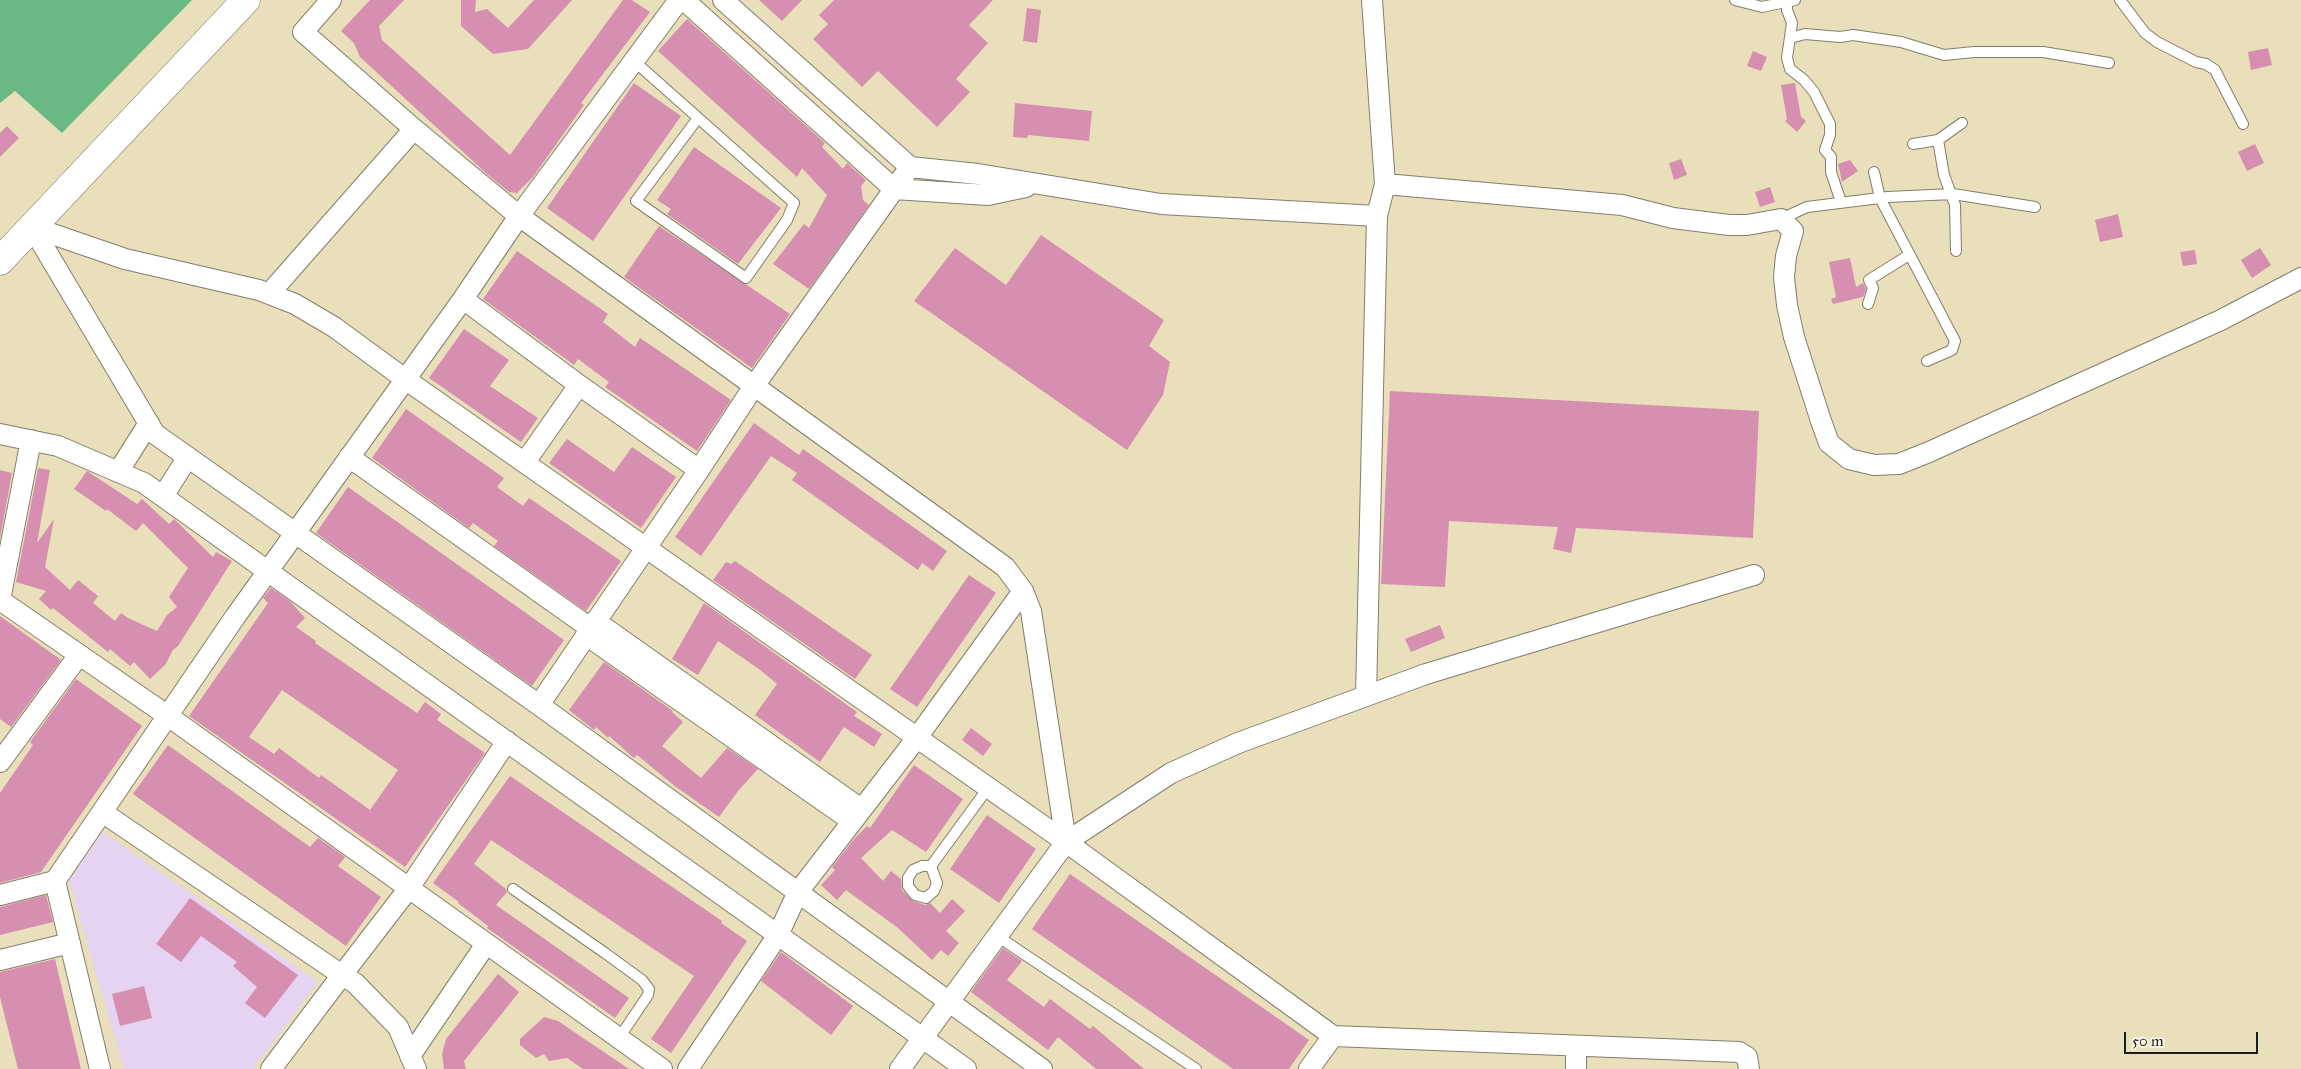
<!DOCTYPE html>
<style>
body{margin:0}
#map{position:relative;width:2301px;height:1069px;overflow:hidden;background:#e9dfba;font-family:"IM FELL Great Primer",serif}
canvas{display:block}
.scale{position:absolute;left:2124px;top:1032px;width:134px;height:22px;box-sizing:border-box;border:2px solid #1c1c1c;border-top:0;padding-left:6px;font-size:15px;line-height:18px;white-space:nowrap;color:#1c1c1c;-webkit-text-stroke:4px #fcf5e5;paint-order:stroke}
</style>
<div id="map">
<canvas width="2301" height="1069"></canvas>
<div class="scale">50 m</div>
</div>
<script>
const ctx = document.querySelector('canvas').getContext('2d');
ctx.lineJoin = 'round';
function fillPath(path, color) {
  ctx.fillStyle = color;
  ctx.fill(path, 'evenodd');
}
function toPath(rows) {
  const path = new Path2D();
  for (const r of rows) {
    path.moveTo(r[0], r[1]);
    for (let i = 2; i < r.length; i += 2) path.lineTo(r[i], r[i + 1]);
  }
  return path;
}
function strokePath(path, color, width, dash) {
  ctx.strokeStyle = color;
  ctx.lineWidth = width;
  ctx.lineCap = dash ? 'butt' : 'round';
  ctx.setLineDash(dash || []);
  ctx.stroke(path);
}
fillPath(toPath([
 [103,832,318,982,253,1069,124,1069,69,881]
]), '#e5d3f1');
fillPath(toPath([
 [0,0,192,0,62,133,15,91,0,103]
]), '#6ab883');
fillPath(toPath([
 [370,0,404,0,379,26,382,40,510,155,623,0,632,0,650,12,581,103,584,105,533,177,517,193,509,192,487,174,360,57,354,43,341,31],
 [461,0,476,0,475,12,487,9,508,28,534,0,572,0,528,49,493,54,461,26],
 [759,0,802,0,782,21],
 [834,0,993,0,969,25,988,43,956,79,970,92,937,127,878,71,862,87,813,39,828,24,819,15],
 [1027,8,1041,10,1037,43,1023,41],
 [687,19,825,143,822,147,843,169,847,163,866,180,861,186,863,200,869,205,809,289,773,264,804,224,809,228,827,195,802,168,797,177,658,51],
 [2268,48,2272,65,2251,70,2248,52],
 [1753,51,1767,57,1761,71,1747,66],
 [634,83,681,116,593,241,547,208],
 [1795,83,1801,117,1806,121,1797,132,1785,121,1787,119,1781,85],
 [1015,103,1092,111,1089,141,1028,135,1027,138,1013,137],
 [7,126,19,138,0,157,0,133],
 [2255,144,2264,163,2247,171,2238,152],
 [694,147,781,208,738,264,667,214,671,209,657,200],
 [1681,159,1687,175,1674,180,1669,163],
 [1850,160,1858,171,1842,182,1838,164],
 [1770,187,1775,202,1760,207,1755,192],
 [2118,214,2123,237,2100,242,2095,220],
 [659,226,790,314,752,368,624,277],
 [1041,235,1164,320,1149,346,1170,362,1163,395,1127,450,914,301,955,248,1006,285],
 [2260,248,2271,265,2252,278,2241,260],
 [2195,250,2197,264,2183,266,2180,252],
 [517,251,608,314,603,322,635,347,640,338,731,400,697,451,605,387,609,382,578,359,574,365,483,299],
 [1850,258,1856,287,1863,283,1866,289,1863,297,1833,304,1831,299,1836,297,1829,262],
 [464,329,509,360,490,386,538,418,521,442,429,378],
 [1390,391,1759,411,1753,538,1576,528,1571,553,1553,549,1558,527,1449,521,1445,587,1381,584],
 [406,409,504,478,497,487,523,506,529,498,621,561,586,611,494,546,498,541,473,523,469,528,372,458],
 [754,423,799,455,803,449,947,551,933,571,922,563,918,570,792,480,797,473,771,456,701,556,675,537],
 [567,439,614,472,632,447,676,477,641,528,549,463],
 [38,468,50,470,37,543,54,519,45,567,70,590,78,580,98,596,93,603,115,621,121,613,128,618,157,631,167,615,177,607,169,597,188,568,143,523,136,531,107,509,106,511,74,489,87,471,137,504,142,499,169,524,174,519,213,557,216,552,232,561,178,646,173,650,165,665,150,679,134,662,130,666,110,649,108,652,53,608,51,610,39,599,46,591,16,582],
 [0,470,12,473,0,538],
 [348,487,564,640,532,686,316,533],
 [735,561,872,655,855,679,713,580,726,562,731,564],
 [969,575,996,593,917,707,890,689],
 [271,588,290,601,305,618,296,627,316,641,315,643,417,713,425,702,441,714,437,720,485,753,405,867,189,716,268,603,263,598],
 [282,690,398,770,370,810,321,775,319,778,279,748,274,754,249,737],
 [704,603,857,712,854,716,882,734,874,747,844,727,820,762,755,715,777,684,759,669,718,641,698,675,672,659],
 [0,616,61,660,11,727,0,719],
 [1440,625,1445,638,1411,652,1405,639],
 [604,662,673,711,672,712,683,722,662,746,701,778,727,748,758,769,738,791,719,817,676,787,637,755,634,758,609,736,608,738,596,727,594,730,569,710],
 [76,679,142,726,41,872,0,883,0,793,33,745,30,742],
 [971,728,992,744,983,756,962,740],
 [168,745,310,847,318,838,344,856,345,857,338,866,381,897,346,946,133,794],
 [914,765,963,799,926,852,892,830,861,858,883,881,891,871,901,879,902,890,913,901,925,905,930,903,940,913,952,899,965,911,946,931,959,943,948,956,941,950,932,960,898,928,846,890,837,900,821,885,835,870,832,867,854,839,867,826,870,828],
 [510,776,722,921,721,923,747,941,671,1053,651,1039,694,976,491,840,474,864,506,889,507,892,496,905,629,998,615,1018,487,928,488,926,458,903,459,902,433,883],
 [987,815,1036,849,999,903,950,869],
 [1070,874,1309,1040,1289,1069,1233,1069,1032,929],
 [46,895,53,922,0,935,0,907],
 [190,898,298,975,265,1018,245,1003,257,987,233,966,237,962,201,936,181,962,156,944],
 [1003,948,1022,961,1007,980,1044,1007,1050,999,1090,1029,1093,1026,1144,1069,1096,1069,1058,1037,1048,1050,971,992],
 [781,952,853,1006,831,1035,761,981],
 [55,959,81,1069,18,1069,0,997,0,972],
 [498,974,519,992,464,1061,466,1069,444,1069,442,1054,446,1039],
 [144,986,152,1018,120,1026,112,994],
 [544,1017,558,1021,629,1069,583,1069,567,1058,549,1061,544,1054,536,1058,520,1045,520,1039]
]), '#d68fb0');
const lane = toPath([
 [1735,0,1762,7,1795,0],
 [1787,0,1787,10,1792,23,1787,58,1790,69,1804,80,1814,92,1830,124,1830,135,1825,150,1831,157,1831,172,1841,202],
 [2120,0,2145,33,2157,42,2196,62,2206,64,2215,70,2243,124],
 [1790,38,1805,34,1840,37,1853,35,1901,42,1944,55,1974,52,2043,52,2109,63],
 [634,61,794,203,787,220,746,278,636,201,698,118],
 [1938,140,1944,175,1955,205,1956,251],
 [1913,144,1938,140,1962,123],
 [1874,172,1880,198,1955,341,1952,350,1927,361],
 [1781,219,1807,207,1888,197,1953,194,2035,207],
 [1868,304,1873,288,1869,280,1909,255],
 [922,866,931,866,937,883,934,891,926,898,915,895,908,886,908,878,913,870,922,866],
 [931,866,988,788],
 [513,889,605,953,642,980,649,989,648,995,619,1038],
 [997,936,1196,1069]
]);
const street = toPath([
 [331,0,303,32,414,129,519,216,1005,567,1023,591,1031,611,1066,842],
 [684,0,894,189,988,195,1026,187],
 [723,0,910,167,978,174,1161,204,1377,216,1366,696],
 [1372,0,1385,184,1377,216],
 [1385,184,1622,205,1673,218,1729,225,1747,225,1781,219,1793,231,1786,256,1784,277,1787,305,1794,337,1821,421,1829,443,1849,459,1874,465,1899,464,1929,452,2221,320,2301,278],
 [32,227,125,259,259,290,295,304,334,327,405,379,1066,842,1333,1036,1739,1052,1747,1057,1749,1069],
 [32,227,155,434,539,705,1042,1069],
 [269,294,414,129],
 [463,299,579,385,699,470],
 [0,434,58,446,144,483,966,1069],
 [349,457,590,628],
 [525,462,579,385],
 [118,472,149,423],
 [163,496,188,457],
 [0,600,168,716,662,1069],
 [0,600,31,440],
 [595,621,861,809],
 [586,635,852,821],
 [539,705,699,470,754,386,910,167],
 [0,762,79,655],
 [102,812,342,975,409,888,507,741],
 [0,895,55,881],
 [0,960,70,943],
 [410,1056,486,944],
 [100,1069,55,881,235,617,463,299,519,216,679,0],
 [271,1069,342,975,355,983,398,1027,416,1069],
 [688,1069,778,935,798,892,916,739,1023,591],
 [900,1069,1066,842,1171,773,1238,743,1426,674,1754,575],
 [1309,1069,1333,1036],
 [1576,1069,1576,1046]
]);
const secondary = toPath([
 [0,261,246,0]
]);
strokePath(lane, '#827e6b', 12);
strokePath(street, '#827e6b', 22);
strokePath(secondary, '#827e6b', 29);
strokePath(lane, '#fff', 10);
strokePath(street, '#fff', 20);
strokePath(secondary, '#fff', 28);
</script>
